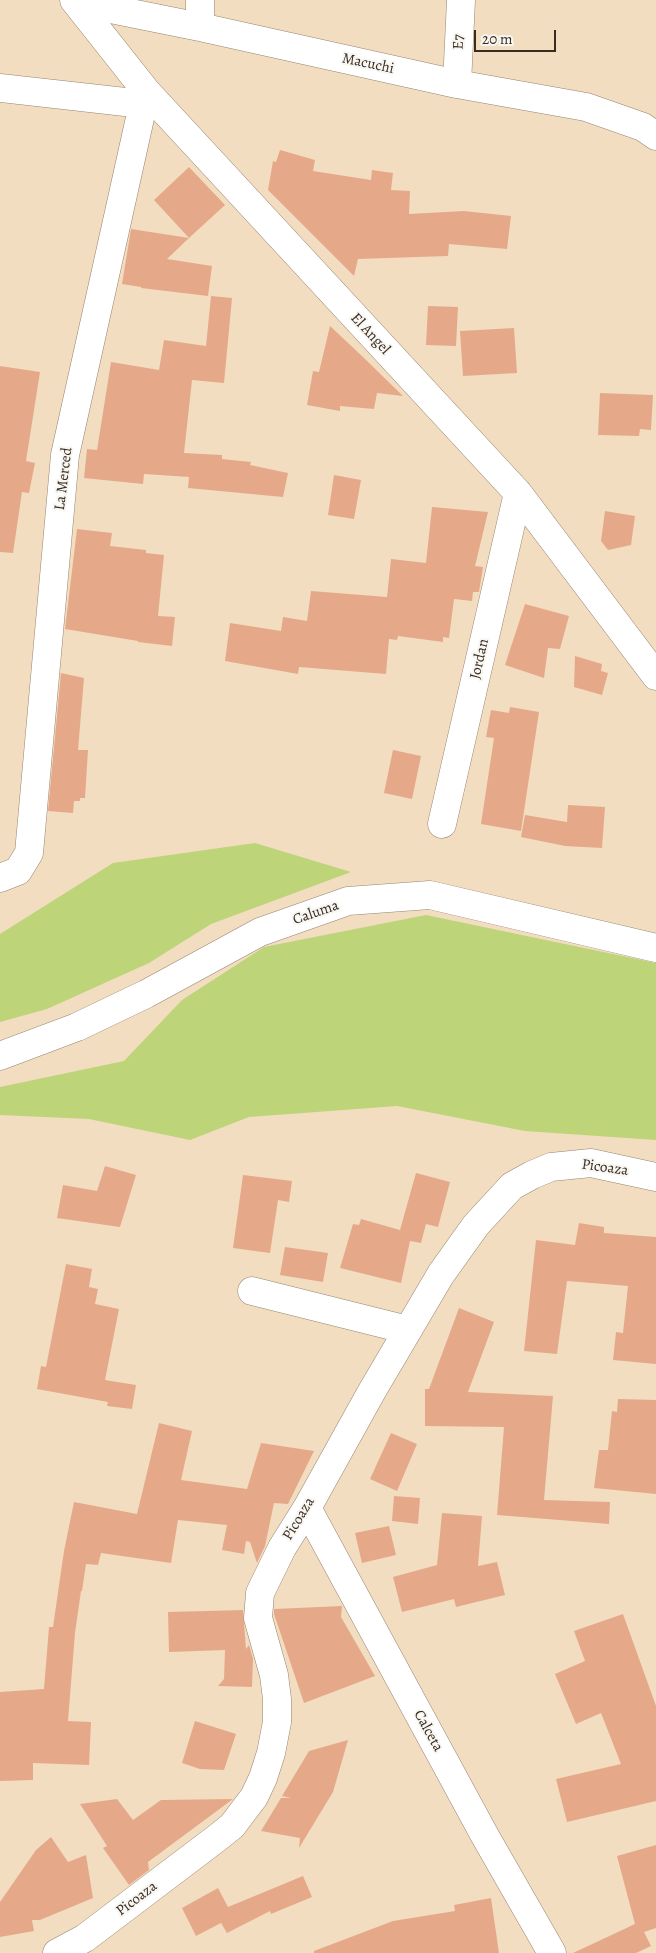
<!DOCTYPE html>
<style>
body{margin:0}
#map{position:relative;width:656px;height:1953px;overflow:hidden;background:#f2ddc1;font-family:Alegreya,serif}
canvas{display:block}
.scale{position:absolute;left:474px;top:30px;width:82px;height:22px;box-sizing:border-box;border:2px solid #3b2a1e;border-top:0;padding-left:6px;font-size:15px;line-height:18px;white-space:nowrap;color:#3b2a1e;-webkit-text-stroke:4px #f6f6f2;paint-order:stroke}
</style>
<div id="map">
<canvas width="656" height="1953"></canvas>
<div class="scale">20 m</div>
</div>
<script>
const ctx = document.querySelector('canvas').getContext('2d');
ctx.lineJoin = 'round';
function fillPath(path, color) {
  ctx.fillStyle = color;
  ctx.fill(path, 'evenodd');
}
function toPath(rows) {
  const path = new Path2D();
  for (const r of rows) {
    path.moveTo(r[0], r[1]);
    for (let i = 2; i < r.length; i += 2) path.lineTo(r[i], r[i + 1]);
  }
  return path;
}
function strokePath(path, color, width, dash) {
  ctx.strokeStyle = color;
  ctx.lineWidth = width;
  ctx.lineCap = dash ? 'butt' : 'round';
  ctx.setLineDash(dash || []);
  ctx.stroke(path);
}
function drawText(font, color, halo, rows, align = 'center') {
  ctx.font = font + ' Alegreya,serif';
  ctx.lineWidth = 4;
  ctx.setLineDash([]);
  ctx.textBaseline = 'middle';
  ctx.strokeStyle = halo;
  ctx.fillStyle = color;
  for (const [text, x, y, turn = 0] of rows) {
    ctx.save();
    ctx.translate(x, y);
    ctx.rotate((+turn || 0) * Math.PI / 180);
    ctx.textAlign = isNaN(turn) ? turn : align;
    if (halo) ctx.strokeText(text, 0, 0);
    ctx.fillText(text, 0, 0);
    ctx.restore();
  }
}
fillPath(toPath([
 [255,843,351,872,211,924,149,963,47,1009,0,1022,0,934,113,863],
 [426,915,656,963,656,1140,525,1131,397,1106,249,1117,190,1140,89,1119,0,1115,0,1087,124,1061,182,1000,264,947]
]), '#bdd478');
fillPath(toPath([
 [280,150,315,160,313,171,371,180,372,170,393,173,391,190,410,191,409,214,464,211,511,216,507,249,449,244,448,256,358,259,354,276,268,190,273,161,276,162],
 [189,167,225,205,189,238,154,200],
 [131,229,189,238,167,259,212,266,208,296,141,288,141,287,122,284],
 [211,296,232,298,224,383,192,380,184,453,222,455,222,459,251,462,250,465,288,473,283,497,188,488,189,477,144,474,143,484,84,478,87,449,97,450,111,362,159,370,164,340,206,346],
 [428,306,458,307,456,346,426,345],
 [330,326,363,357,403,396,377,393,374,409,340,406,340,411,307,405,313,371,319,372],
 [514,328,517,373,463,376,460,331],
 [0,366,40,372,26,461,35,463,29,493,22,492,13,553,0,552],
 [600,393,653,395,651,430,640,429,639,436,598,435],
 [334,475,361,480,354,519,328,515],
 [432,507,488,512,475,566,483,567,479,592,473,592,472,601,454,599,449,638,443,637,443,642,398,636,397,640,389,639,386,674,299,667,298,674,225,661,230,623,281,631,283,617,307,621,311,591,387,597,391,559,426,563],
 [605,511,635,516,631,545,608,550,601,541],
 [77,529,112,533,110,546,146,550,146,553,164,555,158,616,175,617,172,646,138,642,138,641,65,629],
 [525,604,569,616,560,649,548,648,544,678,505,665],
 [575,656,602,664,601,671,608,673,602,695,574,687],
 [61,673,84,678,78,750,88,750,85,798,80,798,80,801,74,801,73,813,48,811],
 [510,707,539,712,521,831,481,824,494,738,486,737,491,710,509,713],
 [393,750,421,756,412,799,384,793],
 [568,805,605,807,602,848,565,846,521,837,525,815,567,822],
 [105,1166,136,1175,120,1227,57,1218,63,1185,97,1191],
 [416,1173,450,1182,438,1227,426,1224,421,1243,410,1241,401,1283,340,1268,353,1224,359,1225,361,1219,400,1230],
 [243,1175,292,1181,289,1202,278,1200,270,1253,233,1248],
 [579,1223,604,1227,604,1233,656,1237,656,1364,613,1360,616,1332,623,1333,628,1286,567,1281,557,1354,524,1351,536,1240,575,1245],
 [285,1247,328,1253,323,1282,280,1275],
 [66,1264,92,1269,89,1287,98,1289,95,1304,119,1309,105,1380,136,1385,132,1409,107,1406,108,1402,37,1389,41,1366,46,1367],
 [459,1308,494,1322,468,1392,553,1396,544,1500,610,1502,609,1524,497,1515,504,1427,425,1426,425,1389,429,1389],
 [618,1399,656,1400,656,1494,594,1488,599,1450,608,1450,612,1411,617,1412],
 [159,1423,192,1431,181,1480,247,1489,261,1443,314,1451,288,1504,274,1503,265,1546,257,1563,250,1542,246,1541,244,1554,222,1550,227,1525,178,1520,171,1563,101,1553,98,1565,86,1564,82,1591,81,1591,75,1633,68,1721,91,1722,89,1765,33,1763,33,1780,0,1781,0,1692,44,1689,49,1627,53,1627,64,1551,74,1502,137,1514],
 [391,1433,417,1444,397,1491,370,1479],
 [394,1496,420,1498,418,1524,392,1521],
 [442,1513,482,1516,478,1566,497,1562,505,1595,456,1607,454,1599,402,1612,393,1577,437,1565],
 [389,1526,396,1555,362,1563,355,1533],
 [342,1606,341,1617,375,1676,304,1703,274,1614,274,1609],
 [243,1610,246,1649,249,1645,253,1659,252,1687,218,1686,224,1679,225,1650,169,1652,168,1612],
 [623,1614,656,1706,656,1801,567,1822,556,1779,621,1764,601,1713,576,1724,555,1674,585,1661,574,1631],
 [195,1721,236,1734,224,1770,200,1769,182,1763],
 [348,1740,333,1792,299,1848,300,1838,261,1831,281,1798,291,1798,282,1796,309,1751],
 [117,1799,133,1820,161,1800,233,1799,148,1862,149,1870,129,1885,103,1848,107,1846,80,1804],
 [51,1837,68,1862,86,1855,93,1898,40,1920,32,1920,34,1931,0,1937,0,1902,36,1850],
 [656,1845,656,1928,644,1932,651,1946,636,1953,573,1953,635,1924,617,1856],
 [303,1876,312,1897,271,1914,270,1911,227,1933,221,1923,196,1936,182,1908,218,1888,228,1907],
 [491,1898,499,1953,314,1953,314,1951,393,1921,455,1911,454,1905]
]), '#e5a989');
const minor = toPath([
 [74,0,146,91,518,493,656,676],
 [200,0,200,27],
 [76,2,200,27,457,84,586,107,643,127,656,136],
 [457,84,461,0],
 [0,88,143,104],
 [442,824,518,493],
 [0,878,18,871,29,853,65,455,146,91],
 [0,1056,77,1027,146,994,260,932,348,901,430,895,656,948],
 [252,1291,408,1330],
 [307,1508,485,1836,552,1953],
 [57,1953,85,1938,217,1838,232,1826,254,1797,263,1778,271,1753,277,1722,277,1699,274,1675,258,1618,260,1593,282,1548,307,1508,372,1391,441,1274,476,1225,512,1186,532,1175,551,1167,591,1163,656,1177]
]);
strokePath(minor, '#968470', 29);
strokePath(minor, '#fff', 28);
drawText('15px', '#3b2a1e', '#f6f6f2', [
 ["E7",459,42,-88],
 ["Macuchi",368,64,12],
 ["El Angel",370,334,47],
 ["La Merced",64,479,-83],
 ["Jordan",480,659,-77],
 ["Caluma",316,913,-19],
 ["Picoaza",605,1168,8],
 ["Picoaza",299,1519,-59],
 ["Calceta",428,1731,61],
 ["Picoaza",137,1899,-37]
]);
</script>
